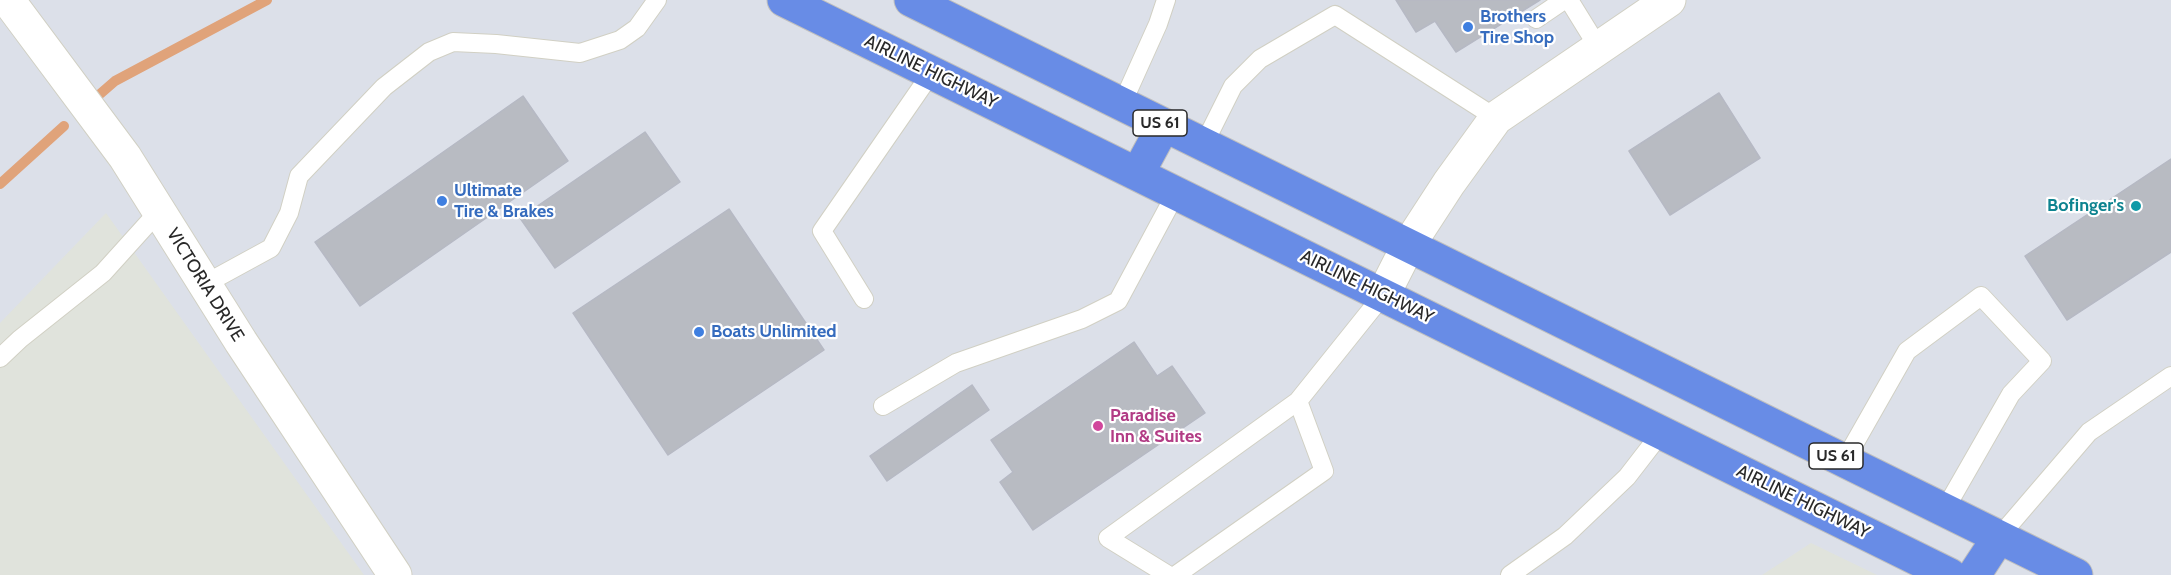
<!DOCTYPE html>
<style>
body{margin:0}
canvas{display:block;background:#dce0e9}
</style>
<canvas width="2171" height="575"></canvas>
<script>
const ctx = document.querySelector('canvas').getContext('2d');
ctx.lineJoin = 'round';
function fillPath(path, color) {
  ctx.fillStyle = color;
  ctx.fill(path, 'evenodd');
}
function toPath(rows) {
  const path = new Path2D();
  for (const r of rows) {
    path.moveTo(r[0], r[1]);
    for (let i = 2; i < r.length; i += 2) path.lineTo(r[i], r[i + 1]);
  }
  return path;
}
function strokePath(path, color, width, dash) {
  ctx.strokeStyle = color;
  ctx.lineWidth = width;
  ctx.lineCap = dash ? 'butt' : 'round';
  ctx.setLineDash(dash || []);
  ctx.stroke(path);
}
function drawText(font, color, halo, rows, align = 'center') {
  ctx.font = font + ' Cabin,sans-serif';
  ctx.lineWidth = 4.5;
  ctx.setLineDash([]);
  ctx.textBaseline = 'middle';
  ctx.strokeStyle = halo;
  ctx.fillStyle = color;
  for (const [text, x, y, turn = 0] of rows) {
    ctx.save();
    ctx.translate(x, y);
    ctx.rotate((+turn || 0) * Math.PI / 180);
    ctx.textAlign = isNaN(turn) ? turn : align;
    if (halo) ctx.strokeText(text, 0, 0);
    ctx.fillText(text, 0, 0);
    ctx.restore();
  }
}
fillPath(toPath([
 [106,213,364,575,0,575,0,323],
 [1811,543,1877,575,1762,575]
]), '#e0e3dc');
strokePath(toPath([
 [100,94,115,81,267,0],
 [0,184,64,126]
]), '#e0a37a', 10);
const building = toPath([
 [1396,0,1540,0,1456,52,1435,21,1416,32,1396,0],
 [1719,93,1760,158,1670,215,1629,151,1719,93],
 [523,96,568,161,360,306,315,242,523,96],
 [645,132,680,182,555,268,520,218,645,132],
 [2171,159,2171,252,2067,320,2025,256,2171,159],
 [729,209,824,350,668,455,573,313,729,209],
 [1134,342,1157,376,1172,366,1205,413,1033,530,1000,482,1013,472,991,440,1134,342],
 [972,385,989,410,887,481,870,456,972,385]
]);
fillPath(building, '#b8bbc2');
strokePath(building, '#b6b9c4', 1.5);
const service = toPath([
 [1569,0,1598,47],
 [1536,19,1564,0],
 [1122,104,1158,24,1166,0],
 [1204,144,1233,86,1260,59,1335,15,1496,118],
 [205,284,271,248,289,213,299,176,384,87,429,52,453,42,496,44,580,53,620,40,637,28,657,0],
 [864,299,822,231,932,72],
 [0,358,20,339,103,273,159,211],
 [883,406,956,363,1082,319,1118,301,1176,193],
 [1845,460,1907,351,1981,296,2042,361,2011,394,1944,511],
 [1999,537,2089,432,2171,376],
 [1168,575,1108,538,1298,401,1383,295],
 [1176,575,1324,471,1298,401],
 [1510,575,1565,536,1627,477,1661,433]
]);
const minor = toPath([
 [8,0,125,157,241,342,395,575],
 [1383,295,1408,246,1449,183,1496,118,1669,0]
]);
const trunk = toPath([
 [784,0,1950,575],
 [911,0,2076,575],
 [1138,173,1164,125],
 [1974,575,1999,537]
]);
strokePath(service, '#d1d0c4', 20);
strokePath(minor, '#d1d0c4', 35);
strokePath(trunk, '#bfbfbf', 35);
strokePath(service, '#fff', 18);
strokePath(minor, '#fff', 33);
strokePath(trunk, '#688ce6', 33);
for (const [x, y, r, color] of [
 [1468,27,6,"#3f7fe0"],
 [442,201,6,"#3f7fe0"],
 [2136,206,6,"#0f9aa8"],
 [699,332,6,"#3f7fe0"],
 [1098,426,6,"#d1479c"]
]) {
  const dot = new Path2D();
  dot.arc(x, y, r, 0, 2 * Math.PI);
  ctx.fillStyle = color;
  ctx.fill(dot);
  strokePath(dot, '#fff', 2);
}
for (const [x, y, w] of [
 [1160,123,54],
 [1836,456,54]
]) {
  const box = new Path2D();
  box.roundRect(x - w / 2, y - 13, w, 26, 4.5);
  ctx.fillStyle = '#fff';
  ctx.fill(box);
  strokePath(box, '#292929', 1.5);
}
drawText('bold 16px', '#292929', null, [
 ["US 61",1160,123],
 ["US 61",1836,456]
]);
drawText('bold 18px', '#366cbe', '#fff', [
 ["Brothers",1480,17],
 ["Tire Shop",1480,38],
 ["Ultimate",454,191],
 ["Tire & Brakes",454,212],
 ["Boats Unlimited",711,332]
], 'left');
drawText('18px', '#292929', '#fff', [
 ["AIRLINE HIGHWAY",931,72,26],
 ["VICTORIA DRIVE",205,285,58],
 ["AIRLINE HIGHWAY",1367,287,26],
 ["AIRLINE HIGHWAY",1803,502,26]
]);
drawText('bold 18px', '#0d838f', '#fff', [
 ["Bofinger's",2124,206]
], 'right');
drawText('bold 18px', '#b23c85', '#fff', [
 ["Paradise",1110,416],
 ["Inn & Suites",1110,437]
], 'left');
</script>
